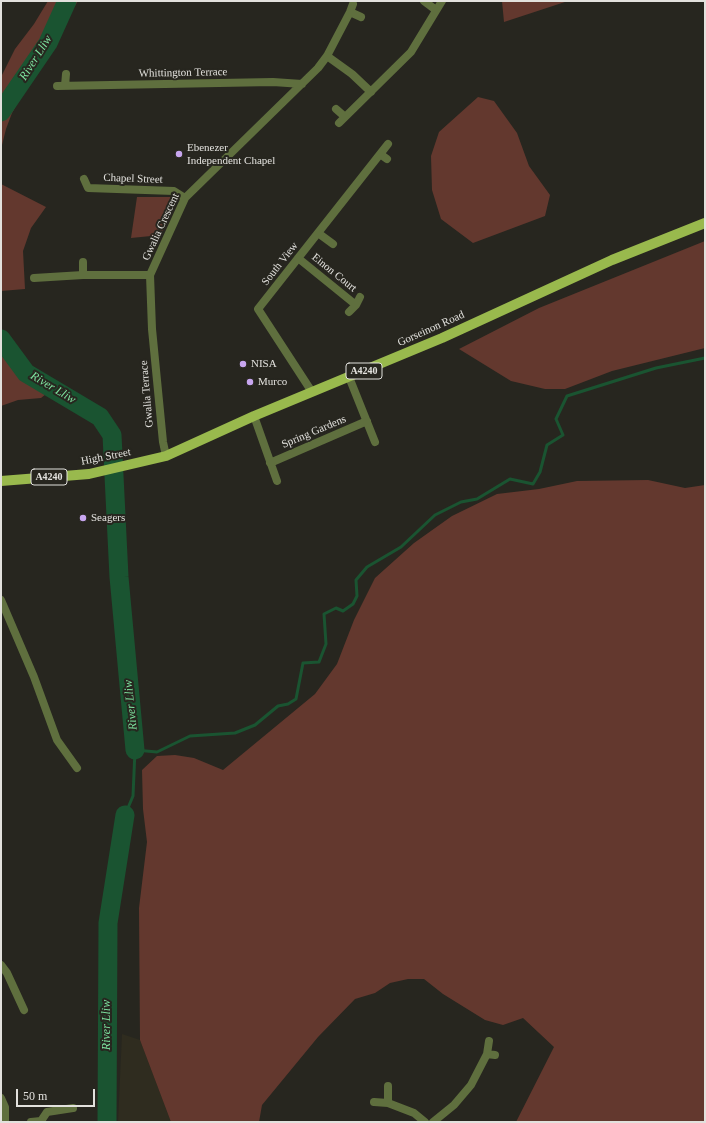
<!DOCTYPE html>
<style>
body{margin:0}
#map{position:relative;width:706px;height:1123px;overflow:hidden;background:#27261f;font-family:Georgia,serif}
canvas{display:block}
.frame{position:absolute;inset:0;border:2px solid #e2e1dd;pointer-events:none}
.scale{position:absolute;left:16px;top:1089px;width:79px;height:18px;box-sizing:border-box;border:2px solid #e2e1dd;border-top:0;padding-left:5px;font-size:12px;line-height:14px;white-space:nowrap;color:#e2e1dd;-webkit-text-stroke:3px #27261f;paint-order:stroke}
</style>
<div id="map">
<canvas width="706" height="1123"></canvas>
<div class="frame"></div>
<div class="scale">50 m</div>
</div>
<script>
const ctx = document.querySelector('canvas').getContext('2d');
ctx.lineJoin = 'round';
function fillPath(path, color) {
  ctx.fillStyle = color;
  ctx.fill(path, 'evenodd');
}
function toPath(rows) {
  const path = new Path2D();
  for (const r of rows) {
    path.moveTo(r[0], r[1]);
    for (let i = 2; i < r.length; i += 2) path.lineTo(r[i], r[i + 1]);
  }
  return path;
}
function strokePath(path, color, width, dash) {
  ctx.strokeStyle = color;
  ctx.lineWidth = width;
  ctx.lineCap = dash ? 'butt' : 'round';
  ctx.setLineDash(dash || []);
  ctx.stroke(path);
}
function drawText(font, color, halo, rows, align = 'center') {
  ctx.font = font + ' Georgia,serif';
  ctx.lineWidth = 4;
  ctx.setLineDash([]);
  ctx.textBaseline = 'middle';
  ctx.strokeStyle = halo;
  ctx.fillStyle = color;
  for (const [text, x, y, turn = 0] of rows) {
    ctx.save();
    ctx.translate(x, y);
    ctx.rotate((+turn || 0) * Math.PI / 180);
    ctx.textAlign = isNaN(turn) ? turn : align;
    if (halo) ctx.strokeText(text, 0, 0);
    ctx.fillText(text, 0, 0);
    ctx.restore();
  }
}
fillPath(toPath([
 [122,1034,140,1040,171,1122,118,1122]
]), '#2f2c1f');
fillPath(toPath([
 [48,1,78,1,55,37,12,113,6,129,1,149,1,77,15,49,34,24],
 [502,1,568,1,504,22],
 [478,97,494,101,517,133,529,166,550,195,545,216,473,243,441,219,432,190,431,156,439,132],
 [1,184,46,207,31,228,23,251,25,289,1,291],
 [137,197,170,197,176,203,161,235,131,238],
 [705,241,705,348,612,371,565,389,545,389,511,381,459,349,539,308],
 [1,353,20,378,43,388,46,394,41,398,18,400,1,406],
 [648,480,685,488,705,485,705,1122,516,1122,554,1047,523,1018,503,1025,485,1020,443,994,424,979,408,979,390,983,375,993,355,999,318,1037,262,1105,259,1122,171,1122,140,1040,139,908,147,842,143,809,142,770,157,756,175,755,194,758,223,770,315,694,337,664,354,620,375,578,414,543,452,516,497,494,539,489,577,481]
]), '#63382e');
strokePath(toPath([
 [125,815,133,796,135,750,157,752,190,736,235,733,255,725,278,706,288,704,296,699,303,663,319,662,326,644,324,614,336,608,343,611,353,604,357,596,356,580,367,567,401,547,435,515,461,502,477,499,510,479,533,484,540,472,547,445,563,435,556,419,567,396,656,368,705,358]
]), '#1a5431', 3);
strokePath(toPath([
 [1,112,48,43,67,1],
 [1,339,26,373,100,417,112,435,119,577,135,750],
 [107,1122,108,923,125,815]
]), '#1a5431', 19);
strokePath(toPath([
 [424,1,436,10],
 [350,12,361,17],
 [327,56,352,74,371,92],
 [57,86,273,82,302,84],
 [65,86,66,74],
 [336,109,344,116],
 [339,123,411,52,442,1],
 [380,154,387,159],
 [84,179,88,188,174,191,185,198],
 [318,233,333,244],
 [298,258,356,305],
 [83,275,83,262],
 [34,278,83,275,150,275],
 [349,312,356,305,360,297],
 [349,377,375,442],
 [312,392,258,309,388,144],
 [254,416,277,481],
 [166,456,163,442,152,329,150,275,185,198,318,68,327,56,350,12,353,4],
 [270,463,367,421],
 [1,600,34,677,57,740,77,768],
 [1,965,7,973,24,1010],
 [487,1054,495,1055],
 [388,1086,388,1103],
 [1,1098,5,1107,5,1122],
 [374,1102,388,1103,414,1113,425,1122],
 [31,1122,41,1121,47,1112,73,1108],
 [433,1122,454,1105,471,1085,487,1054,489,1041]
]), '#5f6f3e', 8);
strokePath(toPath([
 [1,481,89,474,166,456,254,416,442,338,612,260,705,223]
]), '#99b94d', 10);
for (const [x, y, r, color] of [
 [179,154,4,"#c8a6ef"],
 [243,364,4,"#c8a6ef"],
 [250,382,4,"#c8a6ef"],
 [83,518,4,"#c8a6ef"]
]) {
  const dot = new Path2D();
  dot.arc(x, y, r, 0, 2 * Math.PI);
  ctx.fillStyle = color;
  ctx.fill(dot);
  strokePath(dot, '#27261f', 1.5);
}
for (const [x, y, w] of [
 [364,371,36],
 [49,477,36]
]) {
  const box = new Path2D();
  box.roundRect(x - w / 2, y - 8, w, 16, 3);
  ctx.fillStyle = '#27261f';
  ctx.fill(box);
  strokePath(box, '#e2e1dd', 1);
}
drawText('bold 10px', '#e2e1dd', null, [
 ["A4240",364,371],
 ["A4240",49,477]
]);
drawText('11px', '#e2e1dd', '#27261f', [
 ["Whittington Terrace",183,73,-1],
 ["Chapel Street",133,179,2],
 ["Gwalia Crescent",161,227,-65],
 ["South View",280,264,-52],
 ["Einon Court",334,273,39],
 ["Gorseinon Road",431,329,-24],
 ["Gwalia Terrace",147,394,-95],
 ["Spring Gardens",314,432,-23],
 ["High Street",106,457,-11]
]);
drawText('11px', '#e2e1dd', '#27261f', [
 ["Ebenezer",187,148],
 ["Independent Chapel",187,161],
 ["NISA",251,364],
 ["Murco",258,382],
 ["Seagers",91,518]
], 'left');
drawText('italic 12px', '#7de29f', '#27261f', [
 ["River Lliw",36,58,-58],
 ["River Lliw",53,388,31],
 ["River Lliw",131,705,-96],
 ["River Lliw",107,1025,-90]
]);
</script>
